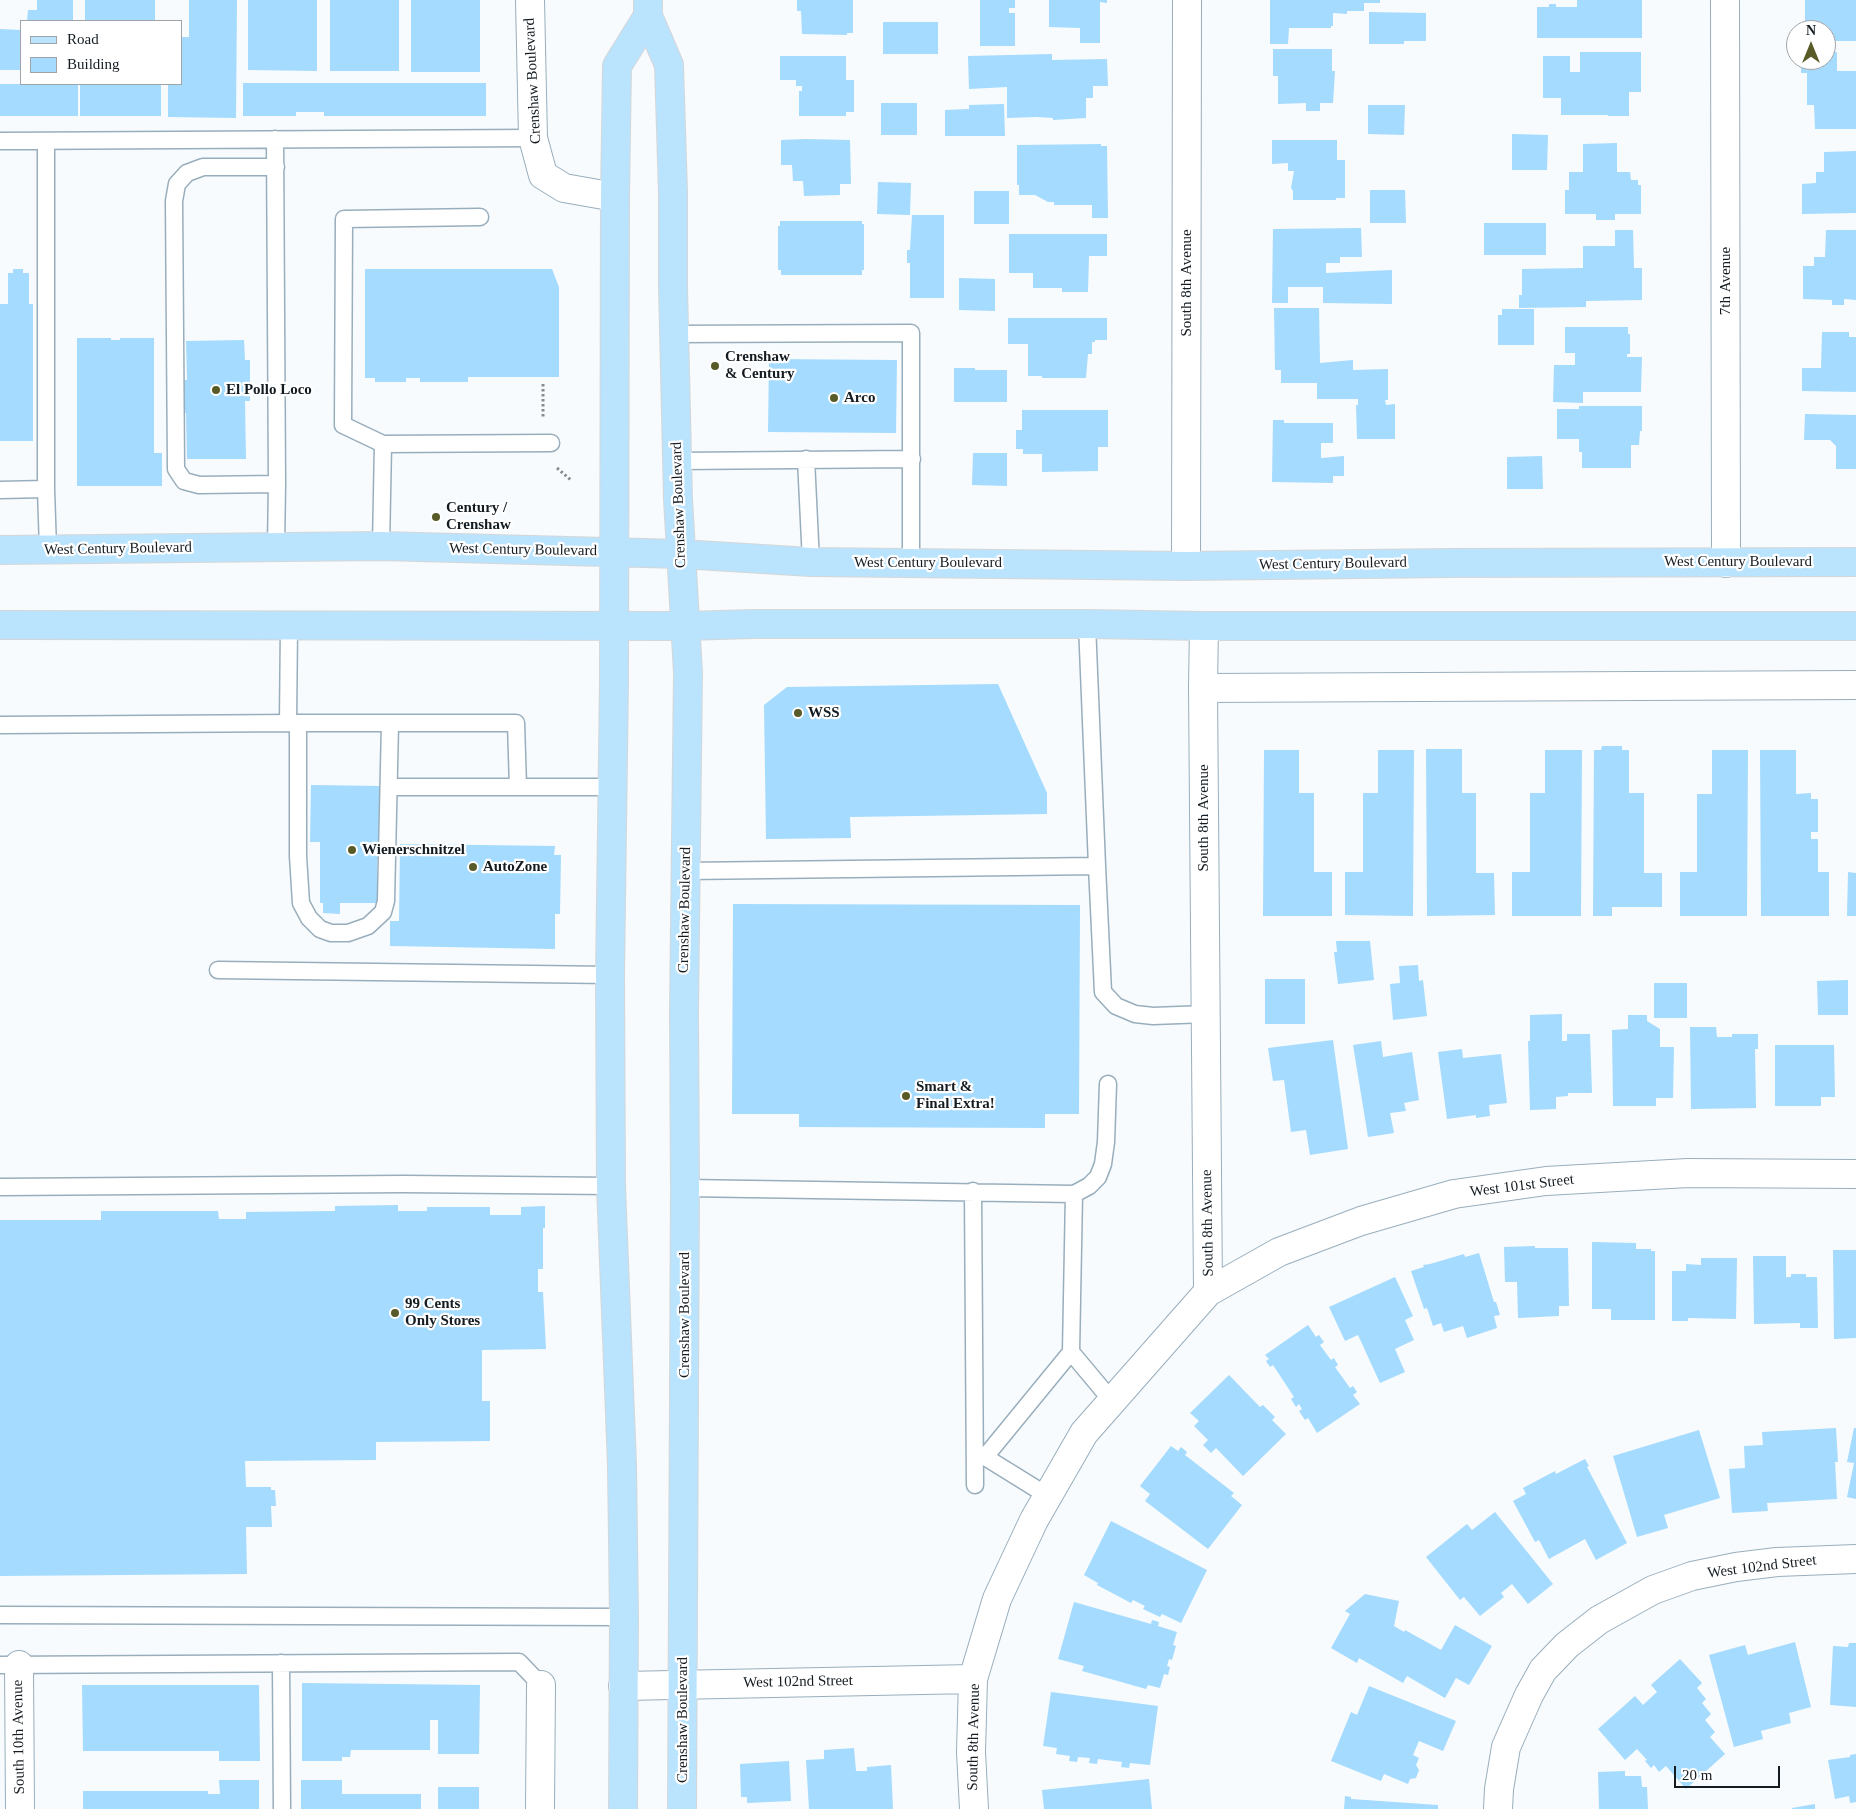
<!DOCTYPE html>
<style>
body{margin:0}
#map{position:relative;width:1856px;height:1809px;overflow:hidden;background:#f7fbfe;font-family:"Times New Roman",serif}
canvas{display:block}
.legend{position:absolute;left:20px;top:20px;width:162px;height:65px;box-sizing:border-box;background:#fff;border:1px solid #a1a4a7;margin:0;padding:6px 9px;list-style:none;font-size:15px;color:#141c22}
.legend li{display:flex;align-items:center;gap:10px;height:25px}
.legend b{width:25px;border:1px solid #a1a4a7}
.north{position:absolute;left:1786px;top:20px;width:50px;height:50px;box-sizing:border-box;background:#fff;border:1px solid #a1a4a7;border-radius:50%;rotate:0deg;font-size:14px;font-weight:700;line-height:20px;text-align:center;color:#141c22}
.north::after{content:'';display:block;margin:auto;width:18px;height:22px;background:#585a27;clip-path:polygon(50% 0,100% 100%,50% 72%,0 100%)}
.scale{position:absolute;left:1674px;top:1766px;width:106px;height:22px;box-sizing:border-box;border:2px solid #141c22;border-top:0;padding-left:6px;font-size:15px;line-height:18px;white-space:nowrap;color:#141c22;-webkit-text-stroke:4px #fff;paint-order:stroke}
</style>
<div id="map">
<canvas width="1856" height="1809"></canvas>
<ul class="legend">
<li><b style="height:6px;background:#bae4fe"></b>Road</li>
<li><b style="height:14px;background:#a4dbfe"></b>Building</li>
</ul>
<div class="north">N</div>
<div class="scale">20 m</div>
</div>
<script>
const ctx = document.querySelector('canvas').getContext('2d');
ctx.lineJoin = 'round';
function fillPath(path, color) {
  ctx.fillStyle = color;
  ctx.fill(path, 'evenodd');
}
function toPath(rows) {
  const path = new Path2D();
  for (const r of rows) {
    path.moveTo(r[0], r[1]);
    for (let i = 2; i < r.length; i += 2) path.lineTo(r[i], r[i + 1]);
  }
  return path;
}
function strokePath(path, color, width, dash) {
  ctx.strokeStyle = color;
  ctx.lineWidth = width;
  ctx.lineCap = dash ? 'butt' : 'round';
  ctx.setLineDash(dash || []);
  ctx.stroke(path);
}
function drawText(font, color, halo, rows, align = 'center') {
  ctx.font = font + ' "Times New Roman",serif';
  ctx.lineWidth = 4.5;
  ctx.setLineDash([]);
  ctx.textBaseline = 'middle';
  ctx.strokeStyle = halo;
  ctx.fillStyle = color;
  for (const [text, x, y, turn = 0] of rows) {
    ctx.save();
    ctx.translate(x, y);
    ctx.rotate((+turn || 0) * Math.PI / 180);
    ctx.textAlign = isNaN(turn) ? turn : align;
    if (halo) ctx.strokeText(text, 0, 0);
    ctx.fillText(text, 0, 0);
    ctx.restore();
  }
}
fillPath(toPath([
 [37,0,73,0,73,21,27,21,28,10,37,10],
 [85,0,155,0,155,21,85,21],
 [189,0,237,0,236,118,168,117,168,84,181,84,181,37,189,37],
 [248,0,317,0,317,71,248,70],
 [330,0,399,0,399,71,330,71],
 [411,0,480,0,480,72,411,72],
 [797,0,853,0,853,33,847,33,847,35,802,34,801,11,797,11],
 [980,0,1015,0,1015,8,1009,8,1009,13,1015,13,1015,46,980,46],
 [1049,0,1107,0,1107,3,1100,2,1100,43,1080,43,1080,28,1049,27],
 [1270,0,1380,0,1380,3,1364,3,1364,11,1347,11,1347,14,1333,13,1333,26,1331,26,1331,28,1289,28,1288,44,1270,44],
 [1577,0,1642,0,1642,38,1537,38,1537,7,1549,7,1549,4,1556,4,1556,7,1577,7],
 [1805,0,1856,0,1856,41,1826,41,1826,30,1805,30],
 [1369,12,1426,13,1426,41,1404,41,1404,44,1369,44],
 [883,22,938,22,938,54,883,54],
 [0,29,21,30,21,70,0,70],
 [1273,49,1332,49,1332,71,1335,71,1333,103,1320,103,1320,111,1306,111,1306,103,1278,104,1278,76,1273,76],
 [1580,52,1641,52,1641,92,1629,92,1629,116,1608,116,1608,115,1561,115,1561,98,1543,98,1543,56,1570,56,1570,72,1580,72],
 [1826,52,1837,52,1837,71,1856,71,1856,129,1815,129,1814,105,1807,105,1807,73,1801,73,1801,60,1826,60],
 [1052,54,1052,60,1107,59,1108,86,1093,86,1093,98,1086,98,1086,118,1053,120,1053,118,1036,117,1007,118,1007,87,969,89,968,56],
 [780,56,846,56,846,80,854,80,854,112,846,112,846,116,799,116,799,91,802,91,802,86,796,86,796,80,780,80],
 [243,83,486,83,486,116,324,116,324,112,296,112,296,116,243,116],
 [0,84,78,84,78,116,0,116],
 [80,84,161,84,161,116,80,116],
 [881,103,917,103,917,135,881,135],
 [1004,104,1005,136,945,136,945,110,969,109,969,105],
 [1368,105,1405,105,1404,135,1368,134],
 [1512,134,1548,135,1547,170,1512,170],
 [805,139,850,140,851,184,840,184,840,195,804,196,803,181,793,181,792,165,781,165,781,140],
 [1272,140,1337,140,1337,160,1345,160,1345,198,1336,198,1336,200,1293,200,1293,191,1291,188,1294,171,1288,171,1288,163,1272,164],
 [1617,143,1617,172,1630,172,1631,180,1638,180,1638,185,1641,185,1641,214,1615,214,1615,220,1596,220,1596,214,1565,214,1565,190,1569,190,1569,172,1583,172,1583,144],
 [1101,144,1101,146,1107,146,1108,218,1092,218,1092,205,1054,205,1054,202,1048,202,1035,195,1019,195,1019,185,1017,185,1017,145],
 [1856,151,1856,213,1802,214,1802,184,1816,183,1816,172,1824,172,1824,152],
 [878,182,911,183,910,215,877,214],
 [1370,190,1405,190,1406,223,1370,223],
 [974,191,1009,191,1009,224,974,224],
 [912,215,944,215,944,298,910,298,910,263,907,263,907,250,910,250],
 [780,221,862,221,862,224,864,224,864,270,862,270,862,275,781,275,781,270,778,270,778,226,780,226],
 [1484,223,1546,223,1546,255,1484,255],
 [1361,228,1362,257,1340,257,1340,263,1326,263,1326,273,1392,270,1392,304,1323,303,1323,287,1288,287,1288,303,1272,303,1273,229],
 [1615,230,1633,230,1634,268,1642,268,1642,300,1586,301,1586,307,1519,308,1519,295,1522,295,1522,269,1583,268,1583,246,1615,246],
 [1826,230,1856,230,1856,300,1844,299,1844,305,1832,305,1832,300,1803,299,1803,266,1814,266,1814,257,1825,257],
 [1009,234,1107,234,1107,256,1089,256,1088,292,1062,292,1062,288,1033,288,1033,273,1009,273],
 [13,269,23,269,23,273,29,273,29,304,33,304,33,441,0,441,0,304,8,304,8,273,13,273],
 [365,269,552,269,559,287,559,377,468,377,468,382,420,382,420,378,406,378,406,382,375,382,375,378,365,378],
 [959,278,995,279,995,311,959,310],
 [1274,308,1319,308,1320,363,1353,360,1353,370,1388,369,1388,400,1385,400,1386,405,1395,404,1395,439,1357,439,1356,405,1358,405,1358,399,1317,399,1317,383,1281,383,1281,370,1275,370],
 [1502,309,1534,309,1534,345,1498,345,1498,315,1502,315],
 [1008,318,1107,318,1107,340,1095,340,1095,342,1092,342,1092,354,1088,354,1086,378,1042,378,1042,376,1028,376,1028,344,1008,344],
 [1565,327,1628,327,1628,334,1630,334,1630,354,1627,354,1627,357,1642,357,1641,392,1583,392,1583,403,1553,402,1554,365,1575,365,1575,353,1565,353],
 [1822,332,1849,332,1849,337,1856,337,1856,392,1802,391,1802,368,1821,368],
 [77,338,111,338,111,340,120,340,120,338,154,338,154,453,162,453,162,486,77,486],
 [244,340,245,360,250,360,250,401,245,401,246,459,187,459,186,413,183,413,182,380,187,380,186,341],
 [769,359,897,360,896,433,768,432],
 [954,368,975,368,975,370,1007,370,1007,402,954,402],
 [1579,406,1642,406,1642,431,1640,431,1639,445,1631,445,1631,468,1582,468,1582,452,1579,452,1579,439,1557,439,1557,409,1579,409],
 [1022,410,1108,410,1108,447,1098,447,1098,471,1042,472,1042,454,1023,454,1023,449,1016,449,1016,430,1022,430],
 [1805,414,1856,415,1856,469,1836,469,1836,446,1830,440,1804,440],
 [1273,420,1284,420,1284,423,1333,423,1333,443,1321,443,1321,458,1344,456,1344,476,1333,476,1333,483,1272,482],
 [973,453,1007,453,1007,486,972,485],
 [1542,456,1543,489,1507,489,1507,457],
 [998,684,1047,793,1047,814,850,817,851,838,766,839,764,705,787,687],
 [1602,746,1622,746,1622,750,1629,750,1629,793,1644,793,1644,873,1662,873,1662,907,1612,907,1612,916,1593,916,1594,750,1601,750],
 [1426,749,1462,749,1462,793,1476,793,1476,873,1494,873,1495,915,1427,916],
 [1264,750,1299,750,1299,793,1314,793,1314,872,1332,872,1332,916,1263,916],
 [1378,750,1414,750,1413,916,1345,915,1345,872,1363,872,1363,793,1378,793],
 [1545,750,1582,750,1581,916,1512,916,1512,872,1530,872,1530,793,1545,793],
 [1712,750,1748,750,1747,916,1680,916,1680,872,1697,872,1697,794,1712,794],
 [1760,750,1796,750,1796,794,1811,793,1811,799,1818,799,1818,832,1811,832,1811,839,1818,839,1818,872,1829,872,1829,916,1761,916],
 [311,785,381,786,385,859,377,859,377,903,340,903,340,914,323,913,323,903,320,903,320,842,310,842],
 [400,844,555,846,554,855,561,855,560,914,555,914,555,949,390,946,390,921,399,921],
 [1848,872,1856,873,1856,916,1847,916],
 [733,904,1080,905,1079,1114,1045,1114,1045,1128,799,1127,799,1114,732,1114],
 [1336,941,1370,941,1374,980,1338,984,1334,952,1337,952],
 [1418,965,1419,981,1423,980,1427,1016,1393,1020,1390,984,1400,983,1399,966],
 [1265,979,1305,979,1305,1024,1265,1024],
 [1848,980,1848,1015,1818,1015,1817,981],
 [1654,983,1687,983,1687,1018,1654,1018],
 [1562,1014,1562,1041,1567,1041,1567,1034,1590,1034,1592,1093,1568,1093,1568,1096,1556,1097,1556,1109,1530,1110,1528,1041,1530,1041,1530,1015],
 [1628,1015,1647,1015,1647,1021,1660,1029,1660,1047,1674,1047,1673,1098,1656,1098,1656,1106,1613,1106,1612,1030,1628,1029],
 [1690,1027,1716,1027,1717,1037,1732,1037,1732,1034,1758,1034,1758,1049,1755,1049,1756,1108,1691,1109],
 [1333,1040,1348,1149,1310,1155,1306,1130,1291,1132,1284,1080,1273,1081,1268,1048],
 [1381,1041,1383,1057,1412,1052,1419,1100,1404,1103,1406,1111,1390,1113,1394,1133,1368,1137,1353,1045],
 [1775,1045,1834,1045,1835,1097,1821,1097,1821,1106,1775,1106],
 [1462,1049,1463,1058,1501,1054,1507,1103,1489,1105,1490,1116,1476,1118,1476,1115,1447,1119,1438,1052],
 [398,1205,398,1211,427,1211,427,1207,490,1207,490,1215,521,1215,521,1207,545,1206,545,1228,543,1228,543,1269,538,1269,538,1292,543,1292,546,1349,482,1350,482,1401,490,1401,490,1441,376,1442,376,1460,245,1461,246,1487,271,1487,271,1490,275,1490,276,1506,271,1506,272,1527,246,1527,247,1574,0,1576,0,1220,101,1220,101,1211,218,1211,219,1219,246,1219,246,1212,335,1211,335,1206],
 [1592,1242,1636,1243,1636,1249,1651,1249,1651,1251,1655,1251,1655,1320,1611,1320,1611,1309,1592,1309],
 [1535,1246,1535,1248,1568,1248,1569,1306,1559,1306,1559,1316,1518,1318,1517,1282,1505,1282,1504,1247],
 [1833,1250,1856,1250,1856,1338,1834,1339],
 [1479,1253,1494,1302,1496,1302,1500,1315,1494,1316,1497,1328,1467,1338,1463,1326,1444,1332,1441,1323,1433,1326,1427,1308,1424,1309,1411,1271,1424,1267,1423,1265,1430,1264,1464,1254,1465,1257],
 [1753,1256,1786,1256,1786,1277,1791,1277,1791,1274,1806,1274,1806,1277,1817,1277,1818,1328,1800,1328,1800,1323,1754,1324],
 [1701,1258,1737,1258,1736,1319,1688,1318,1688,1321,1672,1321,1672,1271,1686,1271,1686,1264,1701,1265],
 [1395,1277,1413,1316,1405,1320,1414,1340,1395,1349,1405,1372,1380,1383,1358,1335,1345,1341,1329,1307],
 [1308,1325,1316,1337,1319,1335,1324,1342,1320,1345,1331,1360,1334,1358,1338,1365,1335,1367,1350,1388,1353,1386,1357,1392,1353,1395,1360,1404,1317,1433,1308,1418,1305,1420,1299,1411,1302,1409,1299,1404,1296,1407,1291,1399,1294,1397,1273,1365,1270,1367,1266,1361,1269,1359,1265,1355],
 [1229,1375,1260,1407,1263,1405,1275,1417,1272,1420,1286,1434,1243,1476,1216,1448,1211,1453,1203,1445,1208,1440,1194,1426,1199,1421,1190,1413],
 [1836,1428,1838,1462,1835,1462,1837,1499,1767,1503,1768,1511,1732,1513,1729,1469,1745,1468,1744,1446,1763,1445,1762,1432],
 [1854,1428,1856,1428,1856,1499,1847,1497,1854,1463,1847,1462],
 [1699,1430,1720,1498,1664,1515,1668,1528,1637,1537,1613,1456],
 [1171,1446,1178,1451,1181,1447,1187,1452,1185,1455,1234,1493,1231,1496,1242,1505,1208,1549,1145,1501,1150,1494,1140,1486],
 [1585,1459,1589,1466,1587,1467,1627,1543,1596,1560,1585,1539,1549,1559,1539,1540,1535,1542,1513,1501,1526,1494,1523,1488,1555,1471,1556,1474],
 [1495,1512,1553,1584,1528,1604,1512,1584,1501,1593,1504,1597,1480,1616,1464,1597,1460,1600,1426,1557,1467,1524,1472,1530],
 [1111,1521,1207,1570,1181,1623,1162,1614,1160,1617,1143,1609,1145,1606,1133,1600,1131,1603,1097,1585,1098,1583,1084,1575],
 [1365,1594,1399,1601,1394,1626,1404,1632,1405,1630,1441,1650,1455,1625,1492,1646,1469,1685,1456,1678,1445,1698,1407,1676,1403,1683,1359,1658,1357,1663,1331,1648,1350,1614,1345,1611],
 [1074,1602,1151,1624,1152,1620,1159,1622,1158,1626,1177,1632,1173,1645,1176,1646,1172,1660,1169,1659,1167,1666,1170,1667,1168,1675,1164,1674,1160,1688,1148,1685,1146,1689,1082,1671,1084,1666,1058,1659],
 [1795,1642,1811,1707,1789,1713,1791,1723,1761,1731,1763,1739,1734,1747,1709,1655,1745,1645,1748,1655],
 [1849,1643,1856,1643,1856,1707,1830,1705,1833,1646,1848,1647],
 [1680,1659,1702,1683,1697,1688,1706,1699,1702,1703,1711,1714,1705,1720,1715,1732,1710,1737,1725,1754,1686,1789,1666,1766,1659,1772,1654,1765,1651,1768,1645,1761,1647,1760,1637,1749,1625,1760,1598,1729,1635,1696,1643,1705,1657,1692,1651,1685],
 [302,1683,480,1685,479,1754,438,1754,438,1720,430,1720,430,1750,351,1750,350,1757,342,1757,342,1761,302,1761],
 [82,1685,259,1685,260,1761,219,1761,219,1751,83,1751],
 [1369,1686,1456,1721,1443,1751,1419,1741,1413,1755,1419,1758,1416,1765,1419,1770,1416,1778,1410,1779,1408,1784,1384,1774,1381,1781,1331,1761,1351,1712,1357,1715],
 [1051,1692,1158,1706,1150,1765,1130,1763,1129,1768,1121,1767,1122,1762,1098,1759,1097,1764,1089,1763,1090,1758,1078,1757,1077,1762,1069,1761,1070,1756,1056,1754,1057,1748,1043,1746],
 [854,1748,856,1771,867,1771,867,1767,891,1765,893,1809,809,1809,806,1760,824,1759,824,1750],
 [1856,1754,1856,1802,1850,1803,1849,1796,1835,1799,1828,1760,1850,1757,1850,1755],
 [789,1761,791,1801,747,1803,747,1797,741,1797,740,1764],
 [1625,1771,1625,1776,1641,1776,1642,1787,1647,1787,1648,1809,1599,1809,1598,1772],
 [1149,1779,1152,1809,1044,1809,1042,1790],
 [219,1780,259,1780,259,1809,83,1809,83,1791,208,1791,208,1794,220,1794],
 [301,1780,342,1780,342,1794,421,1794,421,1809,301,1809],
 [438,1787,479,1787,479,1809,438,1809],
 [1345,1796,1351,1797,1351,1799,1438,1805,1438,1809,1344,1809],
 [1815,1804,1815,1809,1792,1809,1792,1808]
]), '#a4dbfe');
const lane = toPath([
 [275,139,277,484,276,547],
 [0,141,533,138],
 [276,167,203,167,187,173,177,184,174,201,176,469,184,481,199,485,277,484],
 [480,217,344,219,343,425,383,444,551,443],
 [674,334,911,333,911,563],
 [806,459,811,562],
 [677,461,912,459],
 [46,489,48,549],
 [0,490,46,489,46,141],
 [381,546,383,444],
 [1087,624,1097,866],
 [288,723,289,625],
 [298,723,298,856,301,903,309,918,320,929,331,933,348,933,368,926,383,912,386,901,390,723],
 [0,725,298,723,516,723,518,787],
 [390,787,612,787],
 [686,871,1097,866,1103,992,1116,1006,1135,1014,1153,1016,1206,1014],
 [218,970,610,975],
 [0,1187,404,1184,611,1186],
 [685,1188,1074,1194,1089,1186,1098,1177,1103,1164,1106,1142,1108,1084],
 [973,1191,975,1485],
 [1071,1352,1112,1401],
 [1048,1496,985,1457,1071,1352,1074,1194],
 [0,1615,624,1617],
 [281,1663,282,1809],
 [0,1665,519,1662,541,1685]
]);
const street = toPath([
 [530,0,533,138,543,175,564,188,615,197],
 [1725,0,1726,563],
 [1186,566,1187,0],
 [1203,688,1856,685],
 [1208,1292,1279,1252,1361,1221,1454,1194,1546,1181,1688,1173,1856,1174],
 [19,1665,20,1809],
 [623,1686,973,1679],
 [540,1809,541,1685],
 [974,1809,971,1752,973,1679,997,1599,1034,1520,1084,1433,1208,1292,1203,688,1204,626],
 [1498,1809,1499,1789,1506,1747,1529,1695,1543,1670,1567,1645,1599,1620,1653,1590,1692,1576,1736,1567,1777,1562,1856,1559]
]);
const primary = toPath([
 [648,0,648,16,669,65,673,193,673,286,678,499,688,673,684,1011,685,1188,682,1809],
 [0,550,381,546,681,554,811,562,1186,566,1450,563,1856,562],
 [0,625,685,626,753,624,1087,624,1204,626,1856,626],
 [623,1809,624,1617,622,1465,611,1186,610,975,614,681,615,197,617,66,648,16]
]);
strokePath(lane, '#99aebc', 19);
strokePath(street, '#99aebc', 30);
strokePath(primary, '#d5d6d7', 30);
strokePath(toPath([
 [543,384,543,417],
 [557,468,572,481]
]), '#858b90', 3, [2.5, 2.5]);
strokePath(lane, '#fff', 16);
strokePath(street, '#fff', 28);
strokePath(primary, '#bae4fe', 28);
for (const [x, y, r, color] of [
 [715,366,5,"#585a27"],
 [216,390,5,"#585a27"],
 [834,398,5,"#585a27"],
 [436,517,5,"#585a27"],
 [798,713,5,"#585a27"],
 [352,850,5,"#585a27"],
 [473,867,5,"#585a27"],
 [906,1096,5,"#585a27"],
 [395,1313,5,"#585a27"]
]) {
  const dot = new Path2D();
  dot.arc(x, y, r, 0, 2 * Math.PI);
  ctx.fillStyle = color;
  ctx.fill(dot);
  strokePath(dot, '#fff', 2);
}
drawText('15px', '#141c22', '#fff', [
 ["Crenshaw Boulevard",533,81,-93],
 ["7th Avenue",1726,281,-90],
 ["South 8th Avenue",1187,283,-90],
 ["Crenshaw Boulevard",679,505,-92],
 ["West Century Boulevard",118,549,-1],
 ["West Century Boulevard",523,550,1],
 ["West Century Boulevard",1738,562],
 ["West Century Boulevard",928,563],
 ["West Century Boulevard",1333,564,-1],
 ["South 8th Avenue",1204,818,-90],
 ["Crenshaw Boulevard",685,910,-89],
 ["West 101st Street",1522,1186,-7],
 ["South 8th Avenue",1208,1223,-91],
 ["Crenshaw Boulevard",685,1315,-90],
 ["West 102nd Street",1762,1567,-7],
 ["West 102nd Street",798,1682,-1],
 ["Crenshaw Boulevard",683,1720,-90],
 ["South 10th Avenue",19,1737,-91],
 ["South 8th Avenue",974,1737,-89]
]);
drawText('bold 15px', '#141c22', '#fff', [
 ["Crenshaw",725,357],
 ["& Century",725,374],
 ["El Pollo Loco",226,390],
 ["Arco",844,398],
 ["Century /",446,508],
 ["Crenshaw",446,525],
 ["WSS",808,713],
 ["Wienerschnitzel",362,850],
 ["AutoZone",483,867],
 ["Smart &",916,1087],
 ["Final Extra!",916,1104],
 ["99 Cents",405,1304],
 ["Only Stores",405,1321]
], 'left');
</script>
